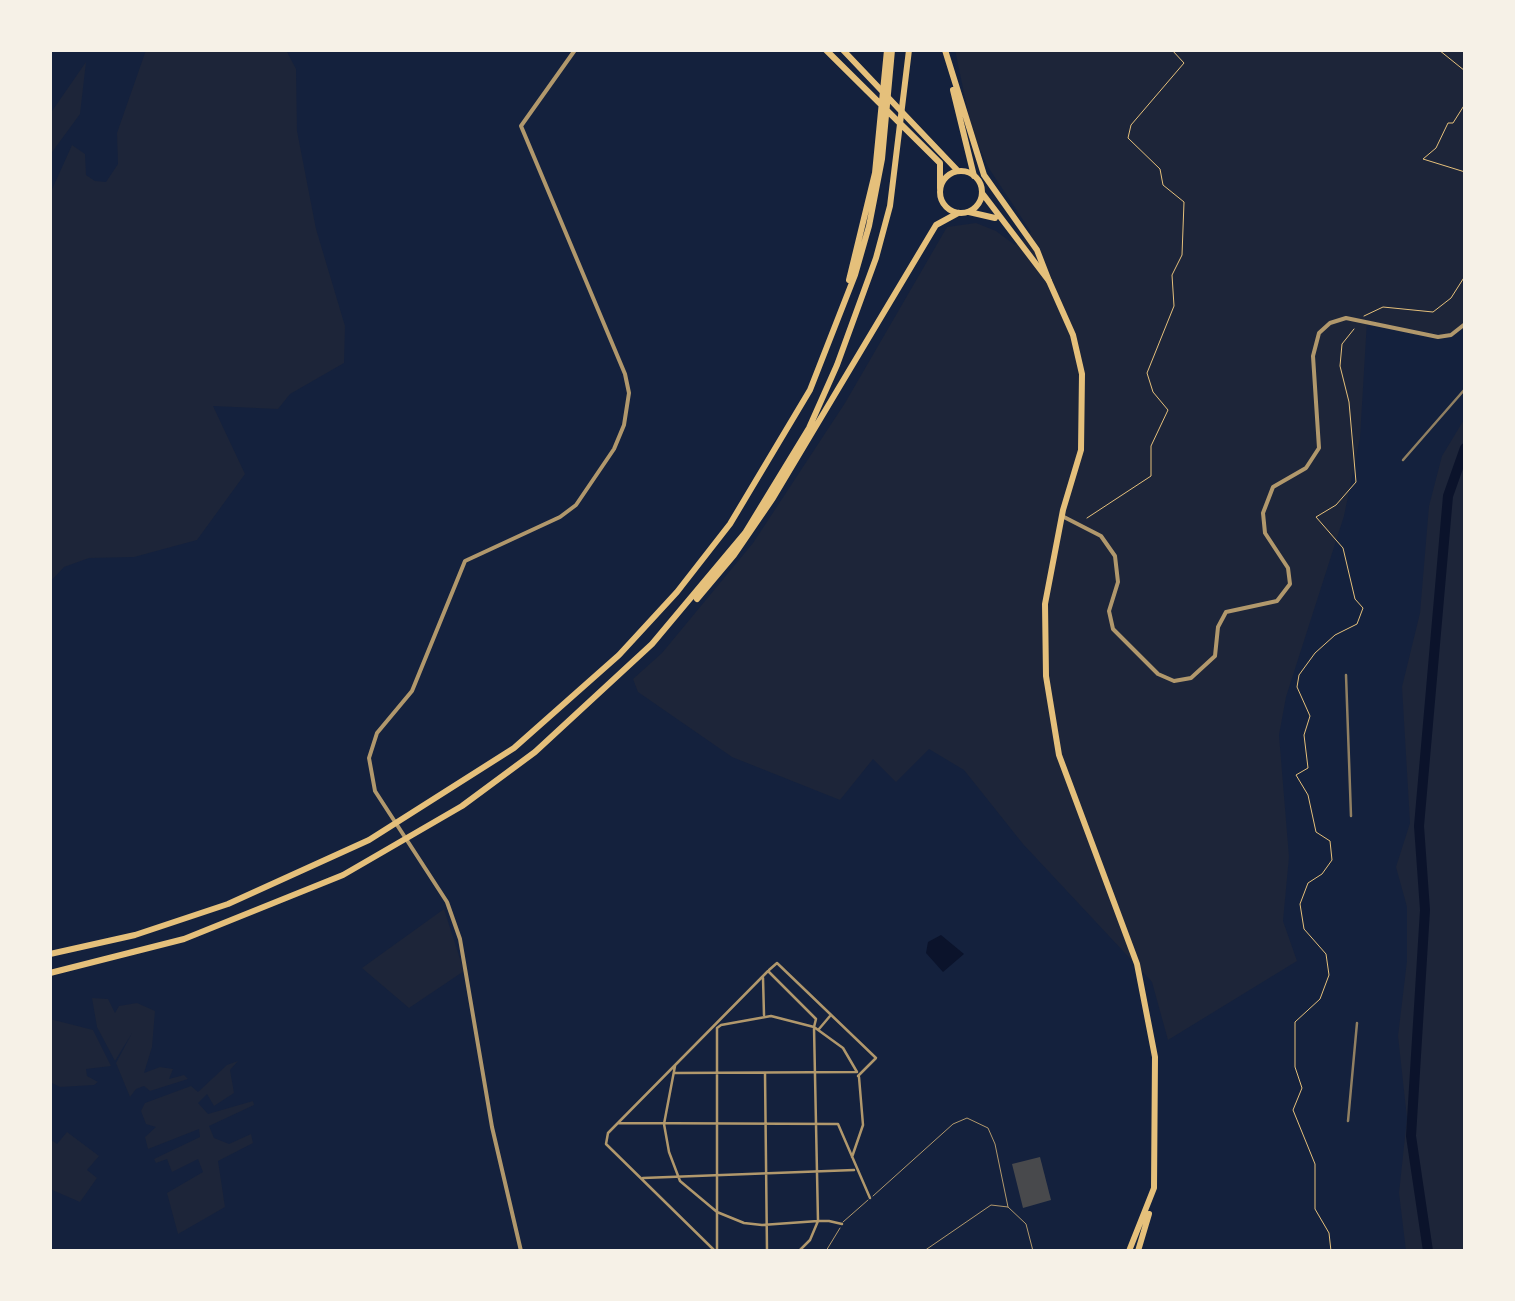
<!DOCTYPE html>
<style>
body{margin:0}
#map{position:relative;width:1515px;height:1301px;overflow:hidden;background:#14213d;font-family:"Source Sans 3",sans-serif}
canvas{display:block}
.frame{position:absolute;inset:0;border:52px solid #f6f1e7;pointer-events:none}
</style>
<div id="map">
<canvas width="1515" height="1301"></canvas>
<div class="frame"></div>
</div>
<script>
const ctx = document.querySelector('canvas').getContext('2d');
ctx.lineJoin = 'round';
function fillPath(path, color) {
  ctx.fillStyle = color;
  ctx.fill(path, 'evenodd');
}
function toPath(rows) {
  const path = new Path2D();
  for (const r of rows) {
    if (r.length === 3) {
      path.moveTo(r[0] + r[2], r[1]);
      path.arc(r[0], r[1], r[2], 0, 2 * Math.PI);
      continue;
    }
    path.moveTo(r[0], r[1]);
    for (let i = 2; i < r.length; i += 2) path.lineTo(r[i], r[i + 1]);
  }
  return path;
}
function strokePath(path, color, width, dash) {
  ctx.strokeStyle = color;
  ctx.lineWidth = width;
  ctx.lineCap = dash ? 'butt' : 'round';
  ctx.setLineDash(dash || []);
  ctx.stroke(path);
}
fillPath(toPath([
 [146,50,286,50,296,69,297,131,316,229,345,326,344,363,290,394,278,409,213,406,245,474,197,540,134,557,89,558,64,567,50,582,50,194,72,145,85,154,86,175,95,181,106,182,118,164,117,133],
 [955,50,1465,50,1465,322,1455,332,1441,335,1367,321,1360,438,1344,516,1286,697,1279,735,1289,857,1283,921,1297,961,1168,1040,1152,982,1023,844,964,770,929,749,896,782,873,759,840,800,732,757,638,692,633,679,662,653,753,543,845,403,947,227,976,223,996,231,1015,245,1031,232,988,167,972,131],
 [86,62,80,114,50,155,50,114],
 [1465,418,1465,1251,1406,1251,1399,1193,1407,1118,1398,1036,1407,961,1407,907,1396,867,1410,823,1402,687,1420,613,1429,506,1442,456],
 [444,909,464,971,409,1008,362,968],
 [92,998,108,999,115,1013,119,1006,137,1003,155,1011,152,1047,144,1073,160,1067,173,1069,169,1079,184,1075,188,1079,150,1091,144,1086,136,1089,130,1097,116,1063,132,1033,115,1061,97,1027],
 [50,1019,93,1030,111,1066,86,1069,87,1076,98,1082,94,1085,60,1087,50,1082],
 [238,1061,230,1070,234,1093,214,1106,207,1094,198,1103,208,1114,253,1101,254,1105,209,1126,214,1138,229,1144,251,1134,253,1143,218,1161,225,1207,178,1234,167,1193,203,1172,198,1159,172,1172,167,1159,156,1163,154,1159,200,1137,199,1129,148,1149,145,1137,156,1127,146,1124,141,1111,145,1103,191,1086,198,1092,227,1065],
 [67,1132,99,1156,87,1170,97,1178,80,1202,50,1189,50,1139,57,1144]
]), '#1d2539');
fillPath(toPath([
 [941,935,964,954,943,972,926,953,928,942]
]), '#0b132b');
strokePath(toPath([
 [1428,1251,1411,1136,1425,910,1419,826,1448,496,1465,448]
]), '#0b132b', 10);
fillPath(toPath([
 [1040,1157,1051,1200,1023,1208,1012,1164]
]), '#48494c');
strokePath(toPath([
 [1439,50,1465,71],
 [1465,104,1453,123,1448,123,1436,148,1423,159,1465,172],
 [1364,316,1383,307,1433,312,1451,298,1465,276],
 [1087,518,1151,476,1151,446,1168,410,1153,392,1147,373,1174,306,1172,275,1182,255,1184,202,1163,185,1160,169,1128,138,1131,125,1184,63,1172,50],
 [1331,1251,1329,1233,1315,1209,1315,1164,1293,1110,1302,1088,1295,1067,1295,1022,1320,999,1329,975,1326,954,1304,929,1300,904,1308,883,1322,874,1332,860,1330,841,1316,832,1308,795,1296,775,1308,768,1304,735,1310,716,1297,687,1299,675,1315,653,1335,635,1357,624,1363,608,1355,599,1343,548,1316,517,1336,505,1356,482,1349,402,1340,366,1342,344,1354,329]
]), '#e5c07b', 1);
strokePath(toPath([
 [873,1196,953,1124,967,1118,988,1128,995,1144,1008,1207],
 [843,1222,868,1200],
 [826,1251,840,1228],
 [924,1251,991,1205,1008,1207,1026,1224,1033,1251]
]), '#b1986c', 1);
strokePath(toPath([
 [769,970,777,963,876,1058,858,1076],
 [763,978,764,1015],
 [819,1029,830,1016],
 [675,1066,664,1124,669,1152,680,1181,717,1212,717,1251],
 [674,1073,857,1072,843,1048,814,1027,816,1019,768,971,608,1133,606,1144,715,1251],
 [765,1073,767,1251],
 [618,1123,838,1124,870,1198],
 [852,1157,863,1125,859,1077],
 [643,1178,854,1170],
 [799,1251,810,1240,818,1221,814,1027,771,1016,721,1025,717,1028,717,1212,744,1223,762,1225,818,1221,829,1221,842,1224]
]), '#b1986c', 2.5);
strokePath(toPath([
 [1062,516,1101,536,1115,556,1118,582,1109,611,1113,629,1158,674,1174,681,1191,678,1215,656,1218,627,1226,612,1277,601,1290,584,1288,568,1265,533,1263,513,1273,487,1306,468,1319,448,1313,356,1319,333,1330,323,1346,318,1438,337,1451,335,1465,324],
 [521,1251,492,1127,460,939,447,902,375,791,369,758,377,733,412,691,465,561,560,517,576,505,614,449,624,425,629,393,625,374,521,126,575,50]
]), '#b1986c', 4);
strokePath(toPath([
 [843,50,958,171],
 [961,192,21],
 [982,193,1049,281,1073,335,1082,374,1081,450,1063,510,1045,604,1046,676,1059,755,1137,964,1155,1057,1154,1188,1129,1251],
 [969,212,995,218],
 [1138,1251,1149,1214]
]), '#e5c07b', 6);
strokePath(toPath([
 [826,50,940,163,940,188],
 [945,50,984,175,1037,250,1049,281],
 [953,90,974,176],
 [849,280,875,173,887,50],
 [697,599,734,555,773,498,936,225,958,213],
 [50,954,135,935,228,904,369,840,514,748,619,655,677,592,730,524,810,390,855,275,869,226,882,159,892,50],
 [50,973,184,939,343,875,462,806,535,752,652,644,745,533,809,428,837,365,876,258,890,206,909,50]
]), '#e5c07b', 6);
strokePath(toPath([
 [1403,460,1465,389],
 [1346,675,1351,816],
 [1348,1121,1357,1023]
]), '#918062', 2.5);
</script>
